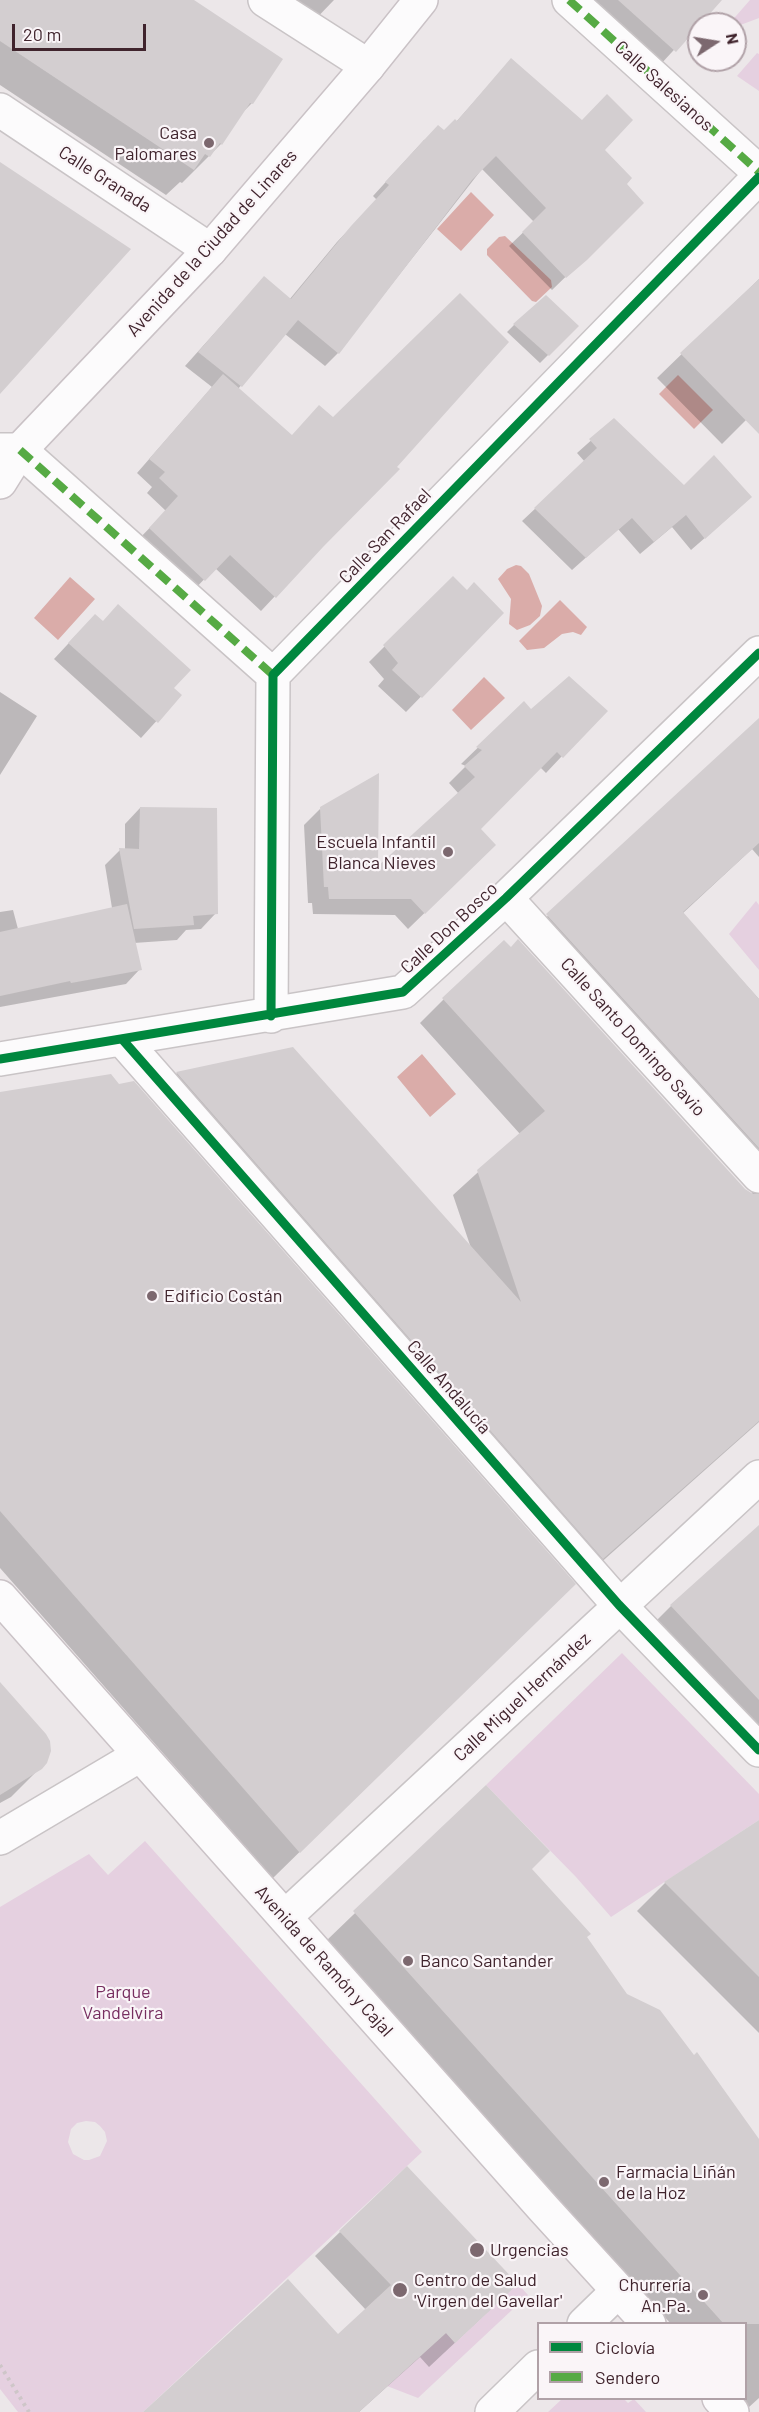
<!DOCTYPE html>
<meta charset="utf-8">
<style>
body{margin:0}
#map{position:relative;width:759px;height:2412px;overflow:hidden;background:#ece7e9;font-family:Barlow,sans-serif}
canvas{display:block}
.legend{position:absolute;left:537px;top:2322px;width:210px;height:78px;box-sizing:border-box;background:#faf5f8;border:2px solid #b0a1a7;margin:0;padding:8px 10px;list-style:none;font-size:18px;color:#40242d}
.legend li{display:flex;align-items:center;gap:12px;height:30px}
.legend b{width:30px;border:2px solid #b0a1a7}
.north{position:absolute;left:687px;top:12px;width:60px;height:60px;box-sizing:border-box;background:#faf5f8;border:2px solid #b0a1a7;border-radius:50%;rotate:78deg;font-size:16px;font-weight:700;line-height:24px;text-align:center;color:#40242d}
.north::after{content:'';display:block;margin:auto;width:21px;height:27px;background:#7c686f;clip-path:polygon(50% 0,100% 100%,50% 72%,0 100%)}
.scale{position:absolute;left:12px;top:24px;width:134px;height:27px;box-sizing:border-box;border:3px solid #40242d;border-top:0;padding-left:8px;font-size:18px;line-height:21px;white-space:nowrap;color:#40242d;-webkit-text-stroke:4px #faf5f8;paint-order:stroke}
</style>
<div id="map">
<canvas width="759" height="2412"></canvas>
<ul class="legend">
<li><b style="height:8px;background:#00873e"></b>Ciclovía</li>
<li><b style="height:8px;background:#56aa44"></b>Sendero</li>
</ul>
<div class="north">N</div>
<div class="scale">20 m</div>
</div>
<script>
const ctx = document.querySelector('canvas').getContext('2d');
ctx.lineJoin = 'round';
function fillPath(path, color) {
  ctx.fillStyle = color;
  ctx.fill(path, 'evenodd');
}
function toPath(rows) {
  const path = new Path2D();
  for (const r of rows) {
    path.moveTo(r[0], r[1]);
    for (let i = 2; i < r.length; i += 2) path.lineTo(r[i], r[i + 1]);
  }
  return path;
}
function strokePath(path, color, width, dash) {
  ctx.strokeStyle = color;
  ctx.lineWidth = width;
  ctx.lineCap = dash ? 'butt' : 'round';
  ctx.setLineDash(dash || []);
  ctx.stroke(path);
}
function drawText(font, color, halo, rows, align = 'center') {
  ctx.font = font + ' Barlow,sans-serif';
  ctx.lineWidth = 4.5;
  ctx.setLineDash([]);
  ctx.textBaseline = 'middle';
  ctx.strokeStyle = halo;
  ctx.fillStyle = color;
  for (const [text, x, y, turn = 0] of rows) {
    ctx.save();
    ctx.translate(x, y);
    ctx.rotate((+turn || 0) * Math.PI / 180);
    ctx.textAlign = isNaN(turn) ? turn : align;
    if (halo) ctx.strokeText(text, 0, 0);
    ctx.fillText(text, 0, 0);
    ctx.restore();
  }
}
fillPath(toPath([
 [750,0,759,0,759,18,735,27,735,24,729,24],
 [757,53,759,54,759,91,737,76],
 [756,901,759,905,759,970,729,934],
 [622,1653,759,1794,759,1820,611,1917,576,1877,486,1785],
 [145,1841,422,2152,143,2412,18,2412,0,2389,0,1907,89,1854,108,1875],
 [86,2121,95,2122,100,2126,105,2132,107,2141,100,2156,89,2160,84,2160,73,2154,68,2142,71,2129,77,2123],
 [518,2284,528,2295,418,2398,387,2386,446,2333,455,2343],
 [562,2399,624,2399,628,2403,634,2399,646,2412,548,2412]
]), '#e5d0e0');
fillPath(toPath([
 [471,192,494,215,461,251,437,229],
 [505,236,551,280,552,287,536,302,532,301,487,255,487,249,499,237],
 [678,375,713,410,694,429,659,394],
 [516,565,521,566,529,574,542,606,540,616,530,625,517,630,509,624,511,599,498,579,507,569],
 [70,577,95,599,58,640,34,618],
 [560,600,587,627,581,635,573,632,562,634,544,648,527,650,519,641],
 [484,677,505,698,471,730,452,710],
 [422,1054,456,1094,430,1117,397,1077]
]), '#daaca9');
fillPath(toPath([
 [0,0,191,0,252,103,239,116,221,144,182,183,180,182,166,195,0,85],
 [268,0,334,0,308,27],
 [562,0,720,0,648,78],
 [511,60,603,150,625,184,642,203,552,290,509,246,534,222,482,169,338,353,325,366,285,334,238,389,291,436,322,546,261,611,215,568,190,594,136,542,166,511,147,493,152,487,137,473,212,387,185,366,264,278,289,300,337,242,377,200,373,196,424,140,443,132,456,122],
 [759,279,759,422,751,415,722,444,657,378],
 [514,325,577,326,540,363,507,332],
 [614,420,684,487,737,510,691,550,672,527,640,554,618,529,572,570,522,521,585,462,577,453],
 [453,578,467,591,502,613,406,712,378,686,384,679,369,662],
 [80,631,172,688,180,695,141,738,54,659],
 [0,692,37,716,0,775],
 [524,703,562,756,546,773,540,767,479,829,478,861,408,929,395,915,313,914,312,903,308,903,304,825,320,809,377,869,459,794,449,783,466,766,461,764],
 [759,720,759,857,752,849,682,914,759,999,759,1422,579,1582,153,1097,177,1073,293,1049,471,1248,453,1195,520,1134,420,1023,444,999,753,1195,749,1187,523,939],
 [140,808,216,913,201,929,186,930,177,940,134,943,140,969,126,984,0,1007,0,912,13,910,18,929,112,908,105,865,120,850,125,850,125,824],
 [0,1094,547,1610,273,1878,0,1568],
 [759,1528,759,1757,643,1634,671,1606],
 [0,1684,46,1762,11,1797,0,1803],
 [486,1787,530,1869,586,1937,626,1995,759,2142,759,2398,748,2408,739,2398,746,2398,746,2324,671,2324,326,1941],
 [759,1822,759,2033,637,1911,665,1883],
 [340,2232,491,2309,429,2367,420,2357,359,2412,147,2412,338,2336,366,2310,315,2256]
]), '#0003');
fillPath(toPath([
 [0,0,194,0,283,59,253,104,250,103,222,145,220,143,210,157,205,154,194,170,0,41],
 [618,0,722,0,676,52],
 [511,58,582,120,607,94,633,120,605,150,632,178,627,184,644,203,587,260,566,278,522,232,546,208,496,156,472,180,339,354,298,320,242,387,198,352,264,276,291,299,351,226,389,185,385,182,438,125,444,130,455,119,457,121],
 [0,162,131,249,0,394],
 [759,279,759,434,680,353],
 [460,293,509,342,397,467,400,469,323,547,276,598,230,555,205,581,149,528,178,496,159,478,165,472,149,459,223,374,292,435,319,405,333,417],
 [546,295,579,326,549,356,513,324],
 [614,418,684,485,714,455,752,497,705,539,686,515,654,542,632,518,586,558,534,508,597,448,589,439],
 [453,576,467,590,474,582,504,613,422,698,392,670,398,663,383,645],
 [118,604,191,670,174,688,182,695,158,723,68,643,95,614,103,621],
 [569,676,608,711,563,758,557,752,481,829,496,845,425,914,411,899,329,899,328,887,324,887,320,807,379,773,378,866,475,777,464,766,482,750,476,747,524,701,531,709],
 [759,718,759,843,683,912,759,999,759,1148,546,914],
 [140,807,217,808,218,914,193,916,194,925,134,929,119,848,139,849],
 [127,904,142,970,71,983,70,981,0,996,0,932],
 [518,939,745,1189,753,1194,759,1194,759,1421,603,1559,176,1072,293,1047,521,1302,477,1170,545,1111,442,998,504,940,511,947],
 [111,1074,119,1084,134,1081,576,1584,300,1853,0,1511,0,1092],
 [759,1525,759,1700,670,1605],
 [0,1682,46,1734,50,1741,51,1751,47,1763,42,1769,0,1795],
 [486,1785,550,1851,532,1869,591,1934,587,1937,627,1994,660,2010,694,2055,697,2052,759,2139,759,2324,724,2324,353,1911],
 [759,1820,759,1977,664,1882],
 [407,2166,518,2284,455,2343,446,2333,359,2412,143,2412,288,2279,338,2334,391,2285,339,2231]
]), '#d3ced0');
const minor = toPath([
 [265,0,368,66],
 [569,0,759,172],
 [0,110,210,250],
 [0,450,20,450,273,675],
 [506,898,759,1176],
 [271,1016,273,675,759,177],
 [122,1039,619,1605,759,1750],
 [0,1059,403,992,506,898,759,653],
 [0,1838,140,1755],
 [285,1917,759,1477],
 [584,2324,618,2291],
 [492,2412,538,2367]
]);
const secondary = toPath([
 [0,482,20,450,210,250,368,66,421,0],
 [0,1597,544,2209,649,2324],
 [719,2398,732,2412]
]);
strokePath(minor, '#c9c4c6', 36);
strokePath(secondary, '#cac2c6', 36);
strokePath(toPath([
 [0,2365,29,2412]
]), '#cec6c8', 4, [3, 4.5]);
strokePath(minor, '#fcfbfc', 33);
strokePath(secondary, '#fcfbfc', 33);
strokePath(toPath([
 [569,0,759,172],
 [20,450,273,675]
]), '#56aa44', 8, [15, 8]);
strokePath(toPath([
 [271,1016,273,675,759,177],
 [122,1039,619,1605,759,1750],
 [0,1059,403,992,506,898,759,653]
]), '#00873e', 9);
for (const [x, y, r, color] of [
 [209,143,6,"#7c686f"],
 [448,852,6,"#7c686f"],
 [152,1296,6,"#7c686f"],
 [408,1961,6,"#7c686f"],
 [604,2182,6,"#7c686f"],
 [477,2250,8,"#7c686f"],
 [400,2290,8,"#7c686f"],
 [703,2295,6,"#7c686f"]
]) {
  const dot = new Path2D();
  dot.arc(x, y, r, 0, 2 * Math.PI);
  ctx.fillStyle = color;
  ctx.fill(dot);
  strokePath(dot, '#faf5f8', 2);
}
drawText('18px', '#40242d', '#faf5f8', [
 ["Calle Salesianos",664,86,42],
 ["Calle Granada",105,179,33],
 ["Avenida de la Ciudad de Linares",212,243,-48],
 ["Calle San Rafael",385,536,-46],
 ["Calle Don Bosco",449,928,-43],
 ["Calle Santo Domingo Savio",633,1037,48],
 ["Calle Andalucía",449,1387,49],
 ["Calle Miguel Hernández",522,1697,-43],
 ["Avenida de Ramón y Cajal",324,1961,48]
]);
drawText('18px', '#40242d', '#faf5f8', [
 ["Casa",197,133,"right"],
 ["Palomares",197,154,"right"],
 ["Escuela Infantil",436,842,"right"],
 ["Blanca Nieves",436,863,"right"],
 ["Edificio Costán",164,1296],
 ["Banco Santander",420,1961],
 ["Farmacia Liñán",616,2172],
 ["de la Hoz",616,2193],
 ["Urgencias",490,2250],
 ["Centro de Salud",414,2280],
 ["'Virgen del Gavellar'",414,2301],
 ["Churrería",691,2285,"right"],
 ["An.Pa.",691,2306,"right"]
], 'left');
drawText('18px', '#772e60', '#faf5f8', [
 ["Parque",123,1992],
 ["Vandelvira",123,2013]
]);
</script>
